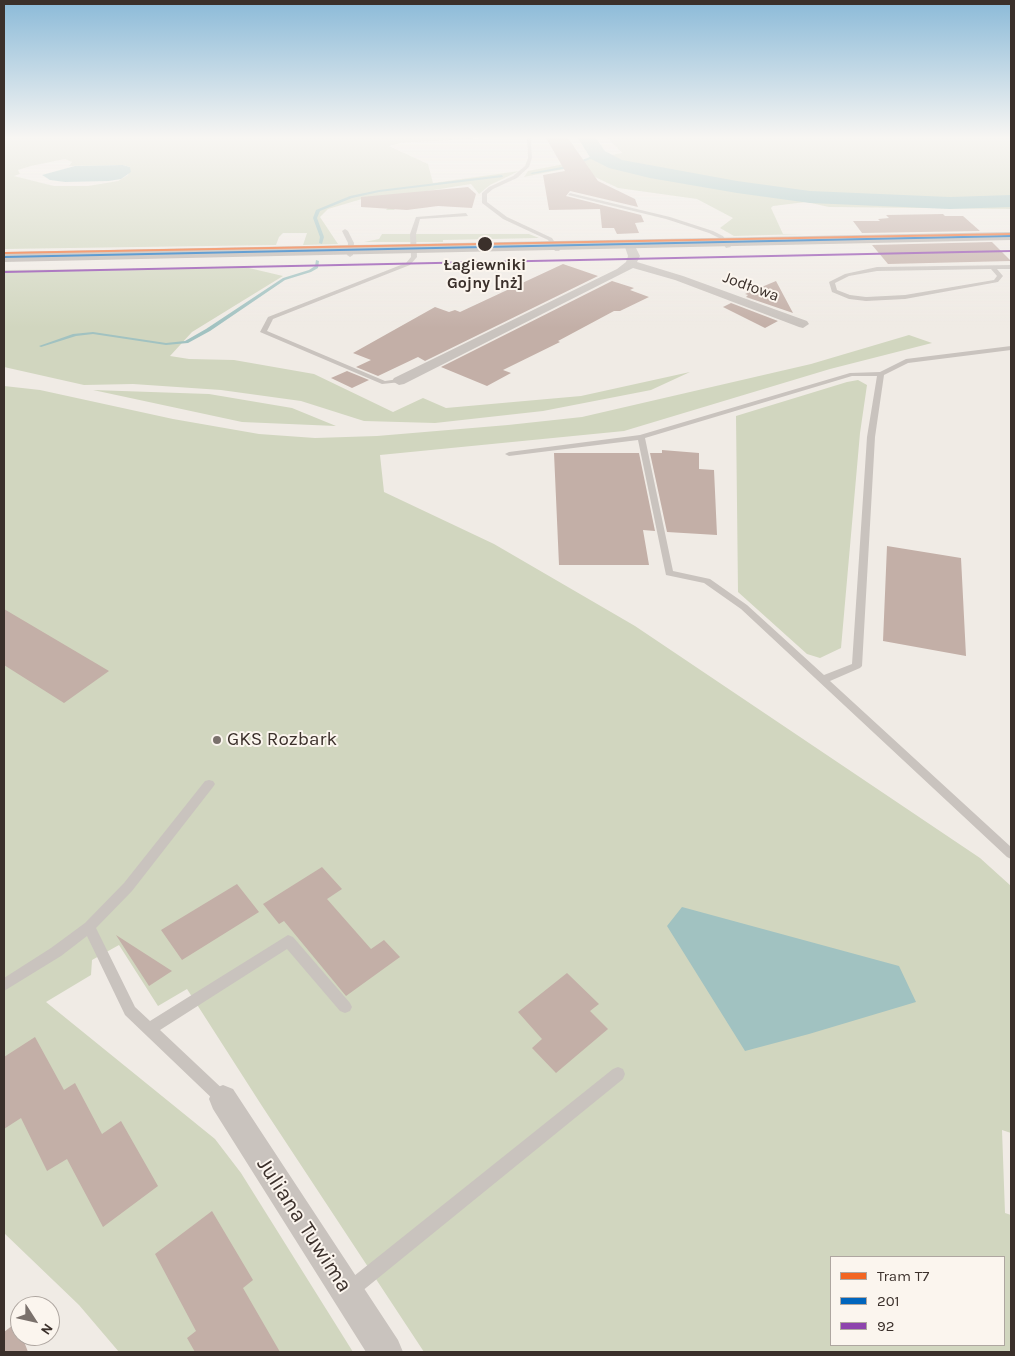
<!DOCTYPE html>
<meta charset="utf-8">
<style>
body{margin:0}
#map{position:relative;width:1015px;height:1356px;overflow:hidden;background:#f0ebe5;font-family:Karla,sans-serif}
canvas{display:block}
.frame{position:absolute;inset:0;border:5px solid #3b302b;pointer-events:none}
.legend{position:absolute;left:830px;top:1256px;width:175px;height:90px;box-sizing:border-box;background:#fbf5ee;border:1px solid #aea6a0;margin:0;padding:6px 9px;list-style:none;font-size:15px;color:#3b302b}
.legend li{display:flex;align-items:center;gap:10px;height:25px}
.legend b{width:25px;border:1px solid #aea6a0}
.north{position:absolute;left:10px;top:1296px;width:50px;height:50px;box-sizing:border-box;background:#fbf5ee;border:1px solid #aea6a0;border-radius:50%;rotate:125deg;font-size:14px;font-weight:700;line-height:20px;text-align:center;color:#3b302b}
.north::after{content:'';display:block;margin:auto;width:18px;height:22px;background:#7a716c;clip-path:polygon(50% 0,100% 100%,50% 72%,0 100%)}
</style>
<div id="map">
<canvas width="1015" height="1356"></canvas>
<div class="frame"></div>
<ul class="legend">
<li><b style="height:6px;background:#f26522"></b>Tram T7</li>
<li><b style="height:6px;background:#0065bd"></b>201</li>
<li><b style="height:6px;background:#8e44ad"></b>92</li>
</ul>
<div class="north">N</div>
</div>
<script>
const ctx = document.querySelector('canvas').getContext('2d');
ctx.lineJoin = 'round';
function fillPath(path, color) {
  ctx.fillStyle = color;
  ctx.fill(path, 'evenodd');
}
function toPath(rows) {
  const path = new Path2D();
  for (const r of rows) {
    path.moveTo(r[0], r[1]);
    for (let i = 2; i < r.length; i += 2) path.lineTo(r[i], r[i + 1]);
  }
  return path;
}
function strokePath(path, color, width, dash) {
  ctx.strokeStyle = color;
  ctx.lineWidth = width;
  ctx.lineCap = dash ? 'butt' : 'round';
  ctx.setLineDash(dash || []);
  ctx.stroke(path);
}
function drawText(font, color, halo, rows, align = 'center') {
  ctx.font = font + ' Karla,sans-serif';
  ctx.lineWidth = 4;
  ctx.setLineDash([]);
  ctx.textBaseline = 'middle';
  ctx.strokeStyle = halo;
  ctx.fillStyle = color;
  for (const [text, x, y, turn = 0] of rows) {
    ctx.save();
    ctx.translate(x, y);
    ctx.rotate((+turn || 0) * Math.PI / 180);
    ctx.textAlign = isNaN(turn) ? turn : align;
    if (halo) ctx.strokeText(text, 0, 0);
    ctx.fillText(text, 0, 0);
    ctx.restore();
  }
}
fillPath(toPath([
 [4,138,481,138,400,143,389,146,428,164,433,183,519,171,490,185,479,194,471,184,409,194,394,210,386,210,398,195,362,199,328,209,320,217,338,244,303,245,307,233,283,233,279,237,276,245,4,249],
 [65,159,72,162,69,166,123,165,130,167,128,175,118,181,88,186,54,186,14,176,20,174,18,170,31,166],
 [608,138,1011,138,1011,209,829,207,806,202,773,206,771,208,783,234,804,234,734,236,720,228,733,218,697,199,618,188,574,167,524,177,528,171,622,153],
 [382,234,529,234,539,238,443,240,443,242,364,242,379,239],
 [249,268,283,276,192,332,170,356,189,359,234,360,314,374,393,412,423,398,446,408,581,396,690,372,651,390,543,411,435,423,364,421,301,401,221,390,133,384,84,385,4,367,4,270],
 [909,335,932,343,830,369,624,431,380,455,384,492,494,544,635,626,980,858,1011,886,1011,1133,1002,1130,1005,1213,1011,1215,1011,1352,424,1352,262,1106,187,989,158,1006,119,945,92,960,91,975,46,1002,215,1139,241,1173,353,1352,119,1352,79,1305,4,1233,4,386,40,390,173,419,259,434,315,438,377,436,508,425,582,417,811,364],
 [831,1257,1004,1257,1004,1345,831,1345],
 [858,380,867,385,860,433,841,648,820,658,807,654,738,592,736,416,847,382],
 [93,390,209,394,292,408,336,426,242,422]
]), '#d1d6bf');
fillPath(toPath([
 [123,165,130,167,131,172,121,179,109,181,65,182,50,180,42,175,75,166],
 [682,907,899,966,916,1002,809,1034,745,1051,667,926]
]), '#a1c2c1');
fillPath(toPath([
 [597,154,600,155,569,168,532,174,530,173,567,166,597,154],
 [502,175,503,177,379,192,352,198,320,211,317,218,324,237,322,244,319,243,320,237,313,218,316,210,350,196,379,190,502,175],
 [316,260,319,261,318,268,311,272,285,280,210,331,188,343,166,345,93,334,76,336,41,347,39,346,73,334,93,332,166,343,185,341,206,329,283,278,309,270,315,266,316,260]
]), '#a1c2c1');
fillPath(toPath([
 [578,138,596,138,605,151,622,160,737,181,810,191,950,197,1011,195,1011,207,950,209,810,203,737,193,650,178,609,168,591,159,578,138]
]), '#a1c2c1');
fillPath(toPath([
 [546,138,568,138,598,181,635,199,638,207,570,191,566,196,641,215,644,222,635,223,639,233,617,234,614,228,602,228,600,209,549,210,543,175,565,171],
 [468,187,476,194,472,208,438,206,407,210,361,207,361,197],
 [943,214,945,216,963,216,980,231,862,233,853,221,880,221,878,219,889,218,886,215],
 [992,242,1011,261,888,264,872,245],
 [563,264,598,276,425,361,418,357,378,376,356,367,371,360,353,353,435,307,449,312,455,310,460,312],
 [612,281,634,288,630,290,649,297,620,311,614,311,558,341,560,342,503,370,511,373,487,386,441,367],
 [776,281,793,313,746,297,748,295,745,294],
 [731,303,778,321,765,328,723,307],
 [347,371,369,380,352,388,331,378],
 [662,450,699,453,699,469,714,470,717,535,667,532,650,453,662,453],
 [554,453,639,453,655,531,643,530,649,565,559,565],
 [887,546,961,558,966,656,883,641],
 [4,609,109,671,64,703,4,665],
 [322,867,342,889,327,899,371,949,384,940,400,957,346,996,284,921,279,924,263,904],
 [237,884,259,912,182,960,161,930],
 [116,935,172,971,149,986],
 [567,973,599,1004,590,1011,608,1029,556,1073,532,1048,542,1039,518,1012],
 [35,1037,64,1090,75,1083,102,1134,121,1121,158,1186,103,1227,67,1159,47,1171,21,1118,4,1129,4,1057],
 [212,1211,253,1280,243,1288,280,1352,195,1352,187,1338,196,1331,155,1254],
 [17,1322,20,1336,22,1336,28,1352,4,1352,4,1332]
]), '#c3afa7');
fillPath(toPath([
 [527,138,531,138,532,158,529,167,517,178,493,189,487,194,487,202,507,217,552,238,560,250,559,251,555,251,548,240,503,219,482,203,482,193,489,187,513,176,525,166,528,158,527,138],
 [570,193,670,217,713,231,723,236,731,247,726,248,719,238,709,233,666,219,568,195,570,193],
 [466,213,468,216,420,219,416,234,417,257,410,265,273,319,267,331,385,381,399,379,402,381,401,382,382,384,260,332,268,317,406,263,411,257,410,234,416,217,466,213],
 [345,229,348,231,354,243,353,255,350,257,347,255,348,243,342,231,345,229],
 [1011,265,1011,269,997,269,1003,276,998,282,905,299,866,301,849,299,832,292,829,282,845,274,877,267,1011,265],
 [991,269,997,276,994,280,905,295,866,297,850,295,837,290,835,283,849,276,877,271,991,269],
 [1011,346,1011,350,908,363,884,375,875,437,862,666,860,668,830,681,1011,847,1011,859,1007,857,741,609,704,583,666,575,638,440,509,456,505,454,509,452,640,435,850,373,880,372,906,359,1011,346],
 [852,376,877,376,867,437,852,664,824,675,747,605,710,579,673,571,645,438,852,376],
 [209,780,213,781,215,784,213,787,132,891,96,928,135,1007,150,1021,288,935,293,937,350,1003,352,1007,350,1011,345,1013,340,1011,287,949,160,1030,228,1094,230,1099,228,1104,223,1106,218,1104,125,1015,87,936,61,956,4,991,4,978,51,948,85,923,124,883,205,781,209,780],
 [618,1067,623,1069,625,1074,623,1079,356,1296,350,1298,344,1296,342,1290,344,1284,613,1069,618,1067]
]), '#c9c3be');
fillPath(toPath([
 [629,241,633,242,640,256,637,262,683,276,807,321,809,324,803,328,799,327,675,280,633,268,404,384,399,385,392,381,394,378,617,269,626,262,628,256,624,244,629,241],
 [223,1085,233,1089,398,1340,403,1352,366,1352,213,1109,209,1099,213,1089,223,1085]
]), '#c9c3be');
fillPath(toPath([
 [1011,232,1011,240,4,262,4,252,1011,232]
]), '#bab3ae');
fillPath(toPath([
 [1011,235,1011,237,4,258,4,256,1011,235]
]), '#0065bd');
fillPath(toPath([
 [1011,250,1011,252,4,273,4,271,1011,250]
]), '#8e44ad');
fillPath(toPath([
 [1011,233,1011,235,4,254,4,252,1011,233]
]), '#f26522');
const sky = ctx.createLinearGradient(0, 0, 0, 328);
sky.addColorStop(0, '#8bbad8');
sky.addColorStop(0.42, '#f8f6f3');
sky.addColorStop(1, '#f8f6f300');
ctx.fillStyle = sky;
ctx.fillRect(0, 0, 1015, 328);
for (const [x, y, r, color] of [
 [485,244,8,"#3b302b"],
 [217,740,5,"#7a716c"]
]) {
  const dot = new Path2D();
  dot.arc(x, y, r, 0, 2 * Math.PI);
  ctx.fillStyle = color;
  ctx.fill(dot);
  strokePath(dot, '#fbf5ee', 2);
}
drawText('bold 16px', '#3b302b', '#fbf5ee', [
 ["Łagiewniki",485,265],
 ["Gojny [nż]",485,283]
]);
drawText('16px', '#3b302b', '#fbf5ee', [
 ["Jodłowa",751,287,20]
]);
drawText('19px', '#3b302b', '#fbf5ee', [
 ["GKS Rozbark",227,740]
], 'left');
drawText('22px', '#3b302b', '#fbf5ee', [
 ["Juliana Tuwima",304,1225,57]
]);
</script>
